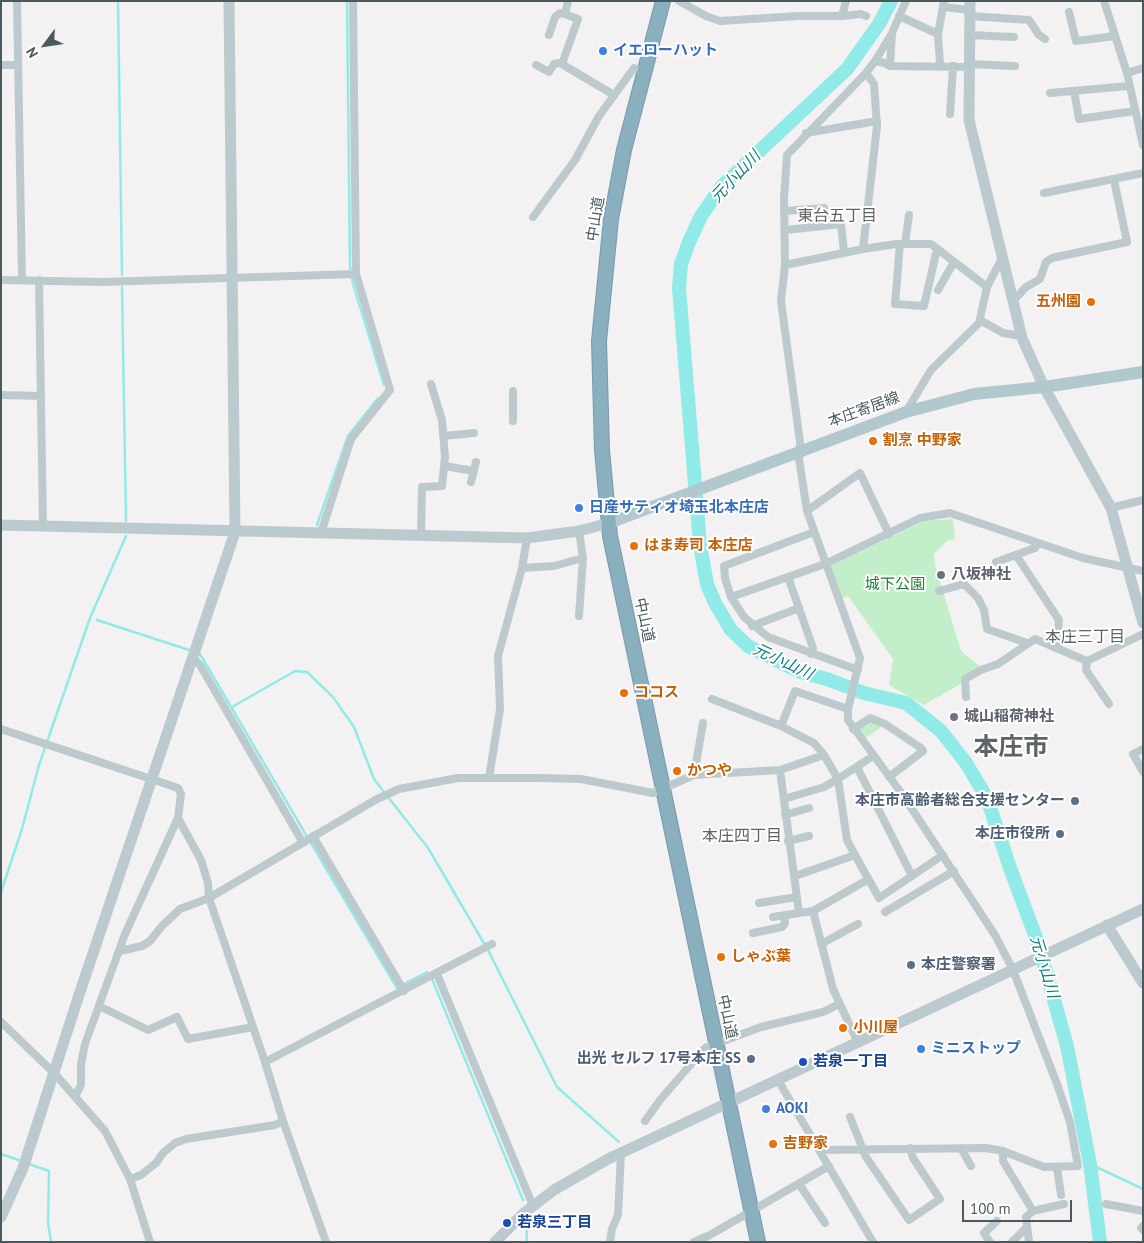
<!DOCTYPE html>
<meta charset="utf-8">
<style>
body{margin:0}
#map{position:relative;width:1144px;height:1243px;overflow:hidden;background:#f4f1f2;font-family:"PT Sans",sans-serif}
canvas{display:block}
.frame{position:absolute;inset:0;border:2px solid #495a5f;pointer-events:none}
.north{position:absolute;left:20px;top:20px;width:50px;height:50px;-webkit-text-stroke:4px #fff;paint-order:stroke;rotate:239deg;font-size:14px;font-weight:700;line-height:20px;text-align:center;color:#495a5f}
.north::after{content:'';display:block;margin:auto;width:18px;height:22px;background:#495a5f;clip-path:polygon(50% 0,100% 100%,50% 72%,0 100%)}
.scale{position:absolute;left:962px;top:1200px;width:110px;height:22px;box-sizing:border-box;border:2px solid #495a5f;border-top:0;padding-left:6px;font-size:15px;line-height:18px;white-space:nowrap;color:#495a5f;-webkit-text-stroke:4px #fff;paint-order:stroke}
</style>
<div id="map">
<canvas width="1144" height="1243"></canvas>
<div class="frame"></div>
<div class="north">N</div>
<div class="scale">100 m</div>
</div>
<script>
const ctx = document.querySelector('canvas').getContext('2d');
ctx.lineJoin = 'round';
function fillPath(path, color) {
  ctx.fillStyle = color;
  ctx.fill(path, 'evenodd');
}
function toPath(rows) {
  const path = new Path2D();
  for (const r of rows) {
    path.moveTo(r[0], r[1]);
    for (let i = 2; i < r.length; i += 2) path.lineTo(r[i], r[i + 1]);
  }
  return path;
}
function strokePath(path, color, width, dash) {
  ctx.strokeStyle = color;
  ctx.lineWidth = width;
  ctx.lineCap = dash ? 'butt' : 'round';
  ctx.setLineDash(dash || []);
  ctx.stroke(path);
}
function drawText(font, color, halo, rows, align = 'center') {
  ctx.font = font + ' "PT Sans","Noto Sans JP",sans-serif';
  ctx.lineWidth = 4;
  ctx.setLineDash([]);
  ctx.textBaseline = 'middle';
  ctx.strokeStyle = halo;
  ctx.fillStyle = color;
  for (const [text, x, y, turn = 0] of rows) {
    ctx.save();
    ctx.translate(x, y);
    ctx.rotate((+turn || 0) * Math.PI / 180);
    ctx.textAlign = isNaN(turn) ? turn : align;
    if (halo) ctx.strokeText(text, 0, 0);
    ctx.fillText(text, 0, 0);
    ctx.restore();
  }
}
fillPath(toPath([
 [953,519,955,539,947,541,934,554,935,565,961,651,981,667,969,679,924,705,889,685,893,659,848,596,841,599,831,568,831,565,924,521],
 [868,721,883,726,864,739,858,728]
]), '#c2efc9');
strokePath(toPath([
 [118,1,122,275],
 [347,1,350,266,353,284,384,385],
 [122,287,126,521],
 [317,525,348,436,378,398],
 [97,620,189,650],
 [200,654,306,835],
 [232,707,295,671,307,672,333,697,354,727,374,779,384,792],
 [388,797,428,848,485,945],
 [311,843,397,988],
 [1,892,22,829,39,765,90,618,126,536],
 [488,950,557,1087,619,1142],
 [432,979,523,1200],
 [404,984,427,972],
 [1,1154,21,1161],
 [29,1164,49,1171,48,1222,51,1242],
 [1090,1164,1143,1189],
 [526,1218,527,1242]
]), '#90ebe8', 2.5);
strokePath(toPath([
 [891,1,879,24,847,69,722,186,701,216,689,242,681,264,679,288,700,545,707,584,715,603,731,630,748,646,800,672,827,679,864,693,906,703,941,731,966,763,987,798,1010,868,1038,943,1067,1046,1090,1164,1100,1242]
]), '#90ebe8', 14);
const highway = toPath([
 [663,1,624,150,611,219,599,341,602,450,610,536,758,1242]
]);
strokePath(highway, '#769bab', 16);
strokePath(toPath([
 [17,1,22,280],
 [679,1,706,16,720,21,798,16,842,16,846,1],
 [1104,1,1127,73,1143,145],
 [943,7,970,10],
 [1069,12,1076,41,1115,36],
 [842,16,861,14,866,16],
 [899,16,938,34,940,65],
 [970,16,1029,20,1039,35,1045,39],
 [938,34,944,1],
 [549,35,555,17,560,13,565,14],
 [969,35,1014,37],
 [875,61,891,35],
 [562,64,578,19,565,14,568,1],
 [968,64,1015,66],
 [1,65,18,65],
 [536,65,549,72,554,64,560,63,614,95],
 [890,66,892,33,906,1],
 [1127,73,1143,68],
 [1074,91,1079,119,1135,111],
 [1050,93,1128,86],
 [950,114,953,66],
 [806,133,877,121],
 [1044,193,1143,173],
 [785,211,824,208],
 [533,217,575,160,599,116,634,68,645,71],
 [786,230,841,224,844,252],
 [900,244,895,304,924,306,937,249],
 [905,244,909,215],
 [863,249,896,244,931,244,987,287],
 [785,265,863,249,877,126,874,84,866,73,875,61,885,63,890,66,968,67],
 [1,280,102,282,356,274],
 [39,280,43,527],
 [938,290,954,262],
 [1014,300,1026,287,1040,279,1046,262,1052,258,1127,242,1114,180],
 [980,320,1003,333,1021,336],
 [1,395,41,396],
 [906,412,931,370,979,323,987,287,1003,256],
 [513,421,513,391],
 [443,436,474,433],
 [444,466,474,471],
 [471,482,476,462],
 [1111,508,1143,500],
 [807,511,860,473,889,534],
 [321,533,351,439,390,390,356,274,353,1],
 [421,536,422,487,442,486,445,457,442,420,431,384],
 [1016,555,1059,620,1057,648],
 [996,562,1035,548,1038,543],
 [522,568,554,566,583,558],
 [788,577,813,648,811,654],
 [939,591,964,584,978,598,984,610,987,629,1027,643],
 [731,597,725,578,724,566,814,532],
 [579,616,583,558,579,531],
 [752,626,799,608],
 [193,658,200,665,303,843],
 [1087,661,1086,670,1109,704],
 [858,670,768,637,744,617,731,597,825,564,920,518,950,513,1083,558,1143,571],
 [966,697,965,679,981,670,998,664,1035,639,1087,661,1143,634],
 [712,699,781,726],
 [1,729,178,788,181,794,178,818,125,934,85,1044,81,1064,81,1085,75,1097],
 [853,729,870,718,885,724,921,748,923,751,889,777],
 [1143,749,1133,754,1143,772],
 [824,755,814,743,781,726,795,691,848,709],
 [857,767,912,876],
 [780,770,799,913,813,911,833,989,858,1043],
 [694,775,703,723],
 [489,778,500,709,498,656,522,568,527,538],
 [784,799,824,787,838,779,847,840,855,855],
 [785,815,809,808],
 [178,818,201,860,208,883,209,898,265,1062,283,1121,326,1242],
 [313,836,404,991],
 [788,841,809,836],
 [795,876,855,855,879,898,943,855],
 [759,903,797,897],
 [813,911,867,880],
 [885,912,954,871],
 [773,917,799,913],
 [753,933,782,927,785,923,784,916],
 [821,944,858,924],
 [120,951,142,946,150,941,162,926,180,909,209,898,377,799,399,789,458,778,539,778,581,779,653,793,694,775,780,770,824,755,838,779,873,756],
 [437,974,533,1206],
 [99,1006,148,1030,177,1017,188,1039,253,1027],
 [1,1022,55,1074,105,1131,130,1179,150,1242],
 [265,1062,492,944],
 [778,1080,873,1242],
 [850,1117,866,1157,909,1220,940,1199,913,1158,910,1148],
 [645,1121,660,1100,705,1048,761,1027,823,1012,839,1004],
 [961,1148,971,1166],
 [819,1150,986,1148,1003,1151,1044,1167,1078,1166,1070,1122,1057,1084,1013,970,995,935,902,794,848,720,848,709,860,658,807,511,799,459,800,442,781,301,785,265,784,199,787,155,866,73],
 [1003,1151,1003,1161,1033,1211,1026,1217,1029,1242],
 [1057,1168,1061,1195],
 [130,1179,141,1175,156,1163,163,1153,175,1143,186,1139,275,1125,283,1121],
 [799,1184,825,1223],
 [1106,1204,1143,1211],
 [1033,1211,1064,1204],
 [1143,1226,1141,1228,1143,1230],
 [610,1242,612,1229,618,1215,621,1154],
 [694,1242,710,1235,829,1166],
 [990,1242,984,1233,997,1221],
 [1012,1242,1026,1228]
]), '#bdcacd', 8);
strokePath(toPath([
 [970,1,969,120,1022,338,1044,387,1111,508,1143,623],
 [1,525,527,538,579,531,609,523],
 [1107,925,1143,983],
 [1,1217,23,1168,80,992,235,532,229,1],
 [495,1242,524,1213,554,1190,608,1159,1143,909]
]), '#bbcacf', 11);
strokePath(toPath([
 [609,523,906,412,974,394,1044,387,1143,372]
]), '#b2c8cf', 12);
strokePath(highway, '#8ab0bf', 14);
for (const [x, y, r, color] of [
 [603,51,5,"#3f7fe0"],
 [1091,302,5,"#e8710a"],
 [873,441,5,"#e8710a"],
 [579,508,5,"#3f7fe0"],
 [634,546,5,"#e8710a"],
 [941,575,5,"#6b7280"],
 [624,693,5,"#e8710a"],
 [954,717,5,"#6b7280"],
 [677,771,5,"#e8710a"],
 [1075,801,5,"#5c6f8a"],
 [1060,834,5,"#5c6f8a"],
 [721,957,5,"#e8710a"],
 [911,965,5,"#5c6f8a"],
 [843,1028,5,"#e8710a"],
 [921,1049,5,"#3f7fe0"],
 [751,1059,5,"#5c6f8a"],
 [803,1062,5,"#1a4fb4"],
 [766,1109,5,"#3f7fe0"],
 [773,1144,5,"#e8710a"],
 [507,1223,5,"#1a4fb4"]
]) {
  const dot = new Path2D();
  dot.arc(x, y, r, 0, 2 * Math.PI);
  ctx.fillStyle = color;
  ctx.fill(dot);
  strokePath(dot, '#fff', 2);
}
drawText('bold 15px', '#366cbe', '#fff', [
 ["イエローハット",613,51],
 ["日産サティオ埼玉北本庄店",589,508],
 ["ミニストップ",931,1049],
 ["AOKI",776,1109]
], 'left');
drawText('15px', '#495a5f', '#fff', [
 ["中山道",596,219,-81],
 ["本庄寄居線",864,410,-20],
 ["中山道",644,620,78],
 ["中山道",727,1017,78]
]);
drawText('bold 15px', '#c56008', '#fff', [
 ["五州園",1081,302,"right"],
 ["割烹 中野家",883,441],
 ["はま寿司 本庄店",644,546],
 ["ココス",634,693],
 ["かつや",687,771],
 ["しゃぶ葉",731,957],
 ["小川屋",853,1028],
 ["吉野家",783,1144]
], 'left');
drawText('bold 15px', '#5b616d', '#fff', [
 ["八坂神社",951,575],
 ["城山稲荷神社",964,717]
], 'left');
drawText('15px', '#198134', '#fff', [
 ["城下公園",895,585]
]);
drawText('bold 15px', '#4e5e75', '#fff', [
 ["本庄市高齢者総合支援センター",1065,801],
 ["本庄市役所",1050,834],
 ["本庄警察署",921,965,"left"],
 ["出光 セルフ 17号本庄 SS",741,1059]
], 'right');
drawText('bold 15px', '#164399', '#fff', [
 ["若泉一丁目",813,1062],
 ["若泉三丁目",517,1223]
], 'left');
drawText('italic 16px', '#107e7b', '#fff', [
 ["元小山川",736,177,-47],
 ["元小山川",783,662,25],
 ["元小山川",1044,967,73]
]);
drawText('16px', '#5e6466', '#fff', [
 ["東台五丁目",837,216],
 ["本庄三丁目",1085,637],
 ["本庄四丁目",742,836]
]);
drawText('bold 25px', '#5e6466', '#fff', [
 ["本庄市",1011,748]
]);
</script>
